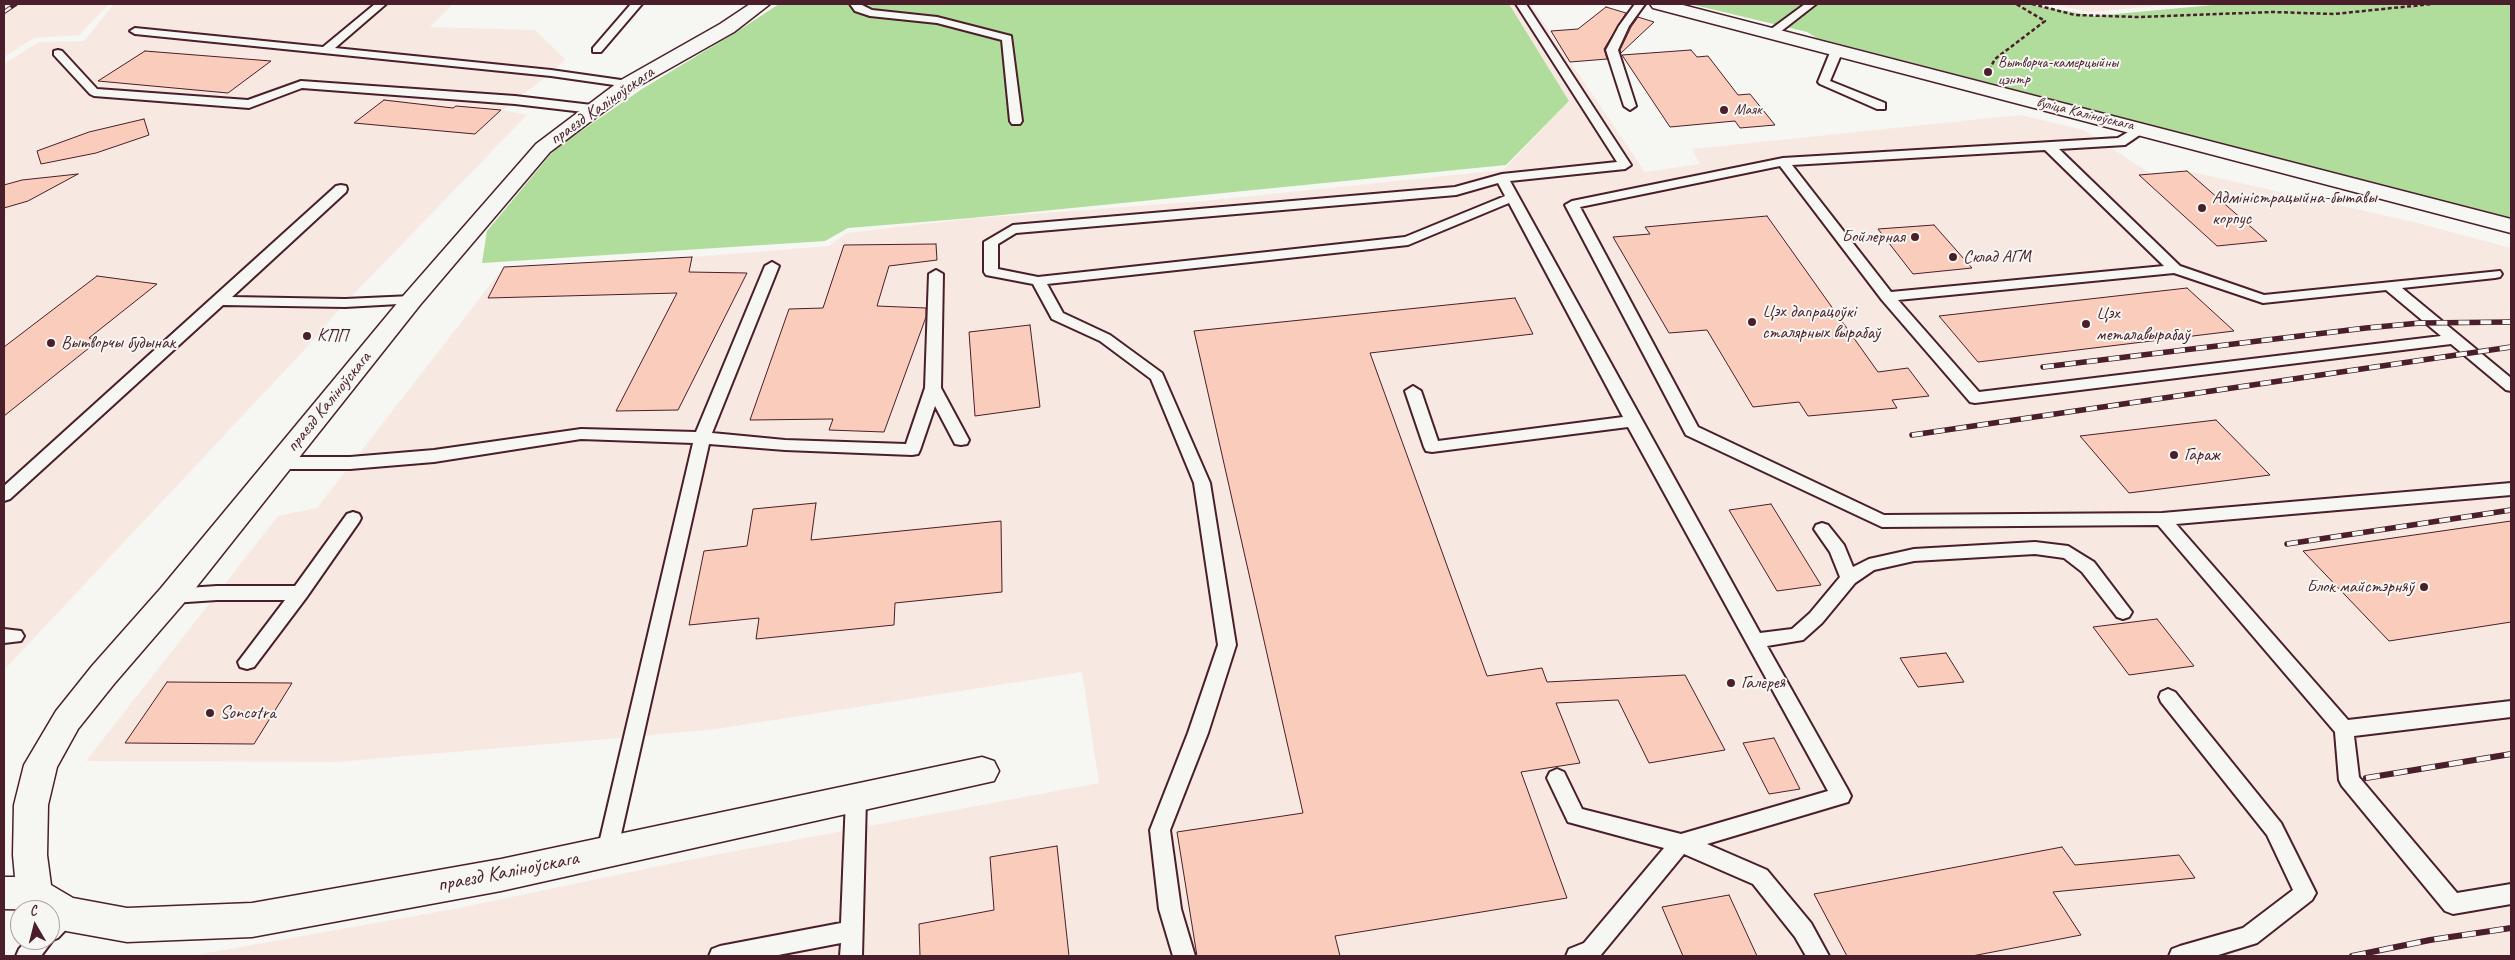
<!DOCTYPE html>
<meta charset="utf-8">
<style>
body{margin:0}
#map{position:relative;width:2515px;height:960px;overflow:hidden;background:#f6f6f2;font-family:Caveat,sans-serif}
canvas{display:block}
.frame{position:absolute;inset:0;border:5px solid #4a1f2b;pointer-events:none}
.north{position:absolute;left:10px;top:900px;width:50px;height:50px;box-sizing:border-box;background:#f6f6f2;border:1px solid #b1a0a2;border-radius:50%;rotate:352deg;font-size:14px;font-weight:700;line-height:20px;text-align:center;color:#4a1f2b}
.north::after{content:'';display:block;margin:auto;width:18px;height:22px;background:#4a1f2b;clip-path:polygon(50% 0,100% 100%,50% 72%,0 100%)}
</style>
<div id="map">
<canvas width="2515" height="960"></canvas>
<div class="frame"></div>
<div class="north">С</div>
</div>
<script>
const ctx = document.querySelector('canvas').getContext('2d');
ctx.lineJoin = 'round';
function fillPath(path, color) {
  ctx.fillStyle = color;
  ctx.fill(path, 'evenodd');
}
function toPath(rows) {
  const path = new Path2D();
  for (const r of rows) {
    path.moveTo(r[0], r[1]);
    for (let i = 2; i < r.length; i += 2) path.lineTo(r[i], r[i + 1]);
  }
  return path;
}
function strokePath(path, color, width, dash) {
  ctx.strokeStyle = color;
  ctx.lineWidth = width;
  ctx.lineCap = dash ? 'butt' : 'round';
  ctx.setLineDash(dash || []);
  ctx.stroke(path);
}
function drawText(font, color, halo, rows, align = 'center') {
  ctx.font = font + ' Caveat,sans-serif';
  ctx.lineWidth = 4;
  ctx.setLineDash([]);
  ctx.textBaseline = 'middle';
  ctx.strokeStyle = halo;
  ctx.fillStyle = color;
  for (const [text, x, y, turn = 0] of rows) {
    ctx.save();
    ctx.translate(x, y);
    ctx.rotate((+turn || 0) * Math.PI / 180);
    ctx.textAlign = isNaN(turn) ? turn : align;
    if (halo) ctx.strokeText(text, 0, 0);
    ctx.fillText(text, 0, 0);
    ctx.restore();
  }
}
fillPath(toPath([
 [4,4,109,4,79,35,34,38,4,57],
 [114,4,453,4,430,27,535,30,565,59,551,73,503,110,527,115,345,303,307,347,4,670,4,64,39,42,84,41],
 [1509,4,1531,4,1645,172,1700,164,1692,149,2020,115,2084,130,2151,174,2187,171,2414,222,2511,248,2511,956,190,956,454,909,693,859,1099,783,1082,672,716,729,632,737,336,762,86,761,278,516,317,508,504,267,692,257,829,246,847,233,967,219,1204,201,1503,170,1569,101],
 [2052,4,2179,4,2090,12]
]), '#f7e9e2');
fillPath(toPath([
 [779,4,1509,4,1569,101,1506,165,971,218,848,228,825,241,482,263,487,231,555,149,642,89,738,31],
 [1690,4,2027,4,2094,16,2224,4,2511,4,2511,219,1817,38,1807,32]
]), '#b0dd9b');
const building = toPath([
 [1606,7,1626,13,1604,49,1607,59,1570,62,1551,31,1578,29,1606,7],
 [1638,17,1654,22,1621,53,1620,50,1631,27,1638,17],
 [1691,50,1697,57,1708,56,1738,95,1750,94,1775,125,1740,128,1735,121,1670,127,1622,55,1691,50],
 [145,51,271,61,228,93,98,81,145,51],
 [384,100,453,108,456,106,501,110,475,134,354,123,384,100],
 [144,119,149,135,96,153,41,164,37,151,89,132,144,119],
 [2187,171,2267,241,2217,246,2139,175,2187,171],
 [78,174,28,201,4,208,4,185,22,180,78,174],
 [1767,216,1878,372,1908,368,1929,396,1892,400,1897,408,1808,416,1799,402,1753,407,1707,330,1669,333,1613,237,1650,234,1645,227,1767,216],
 [1934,225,1972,268,1913,274,1878,229,1934,225],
 [936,244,937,260,889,266,877,306,926,308,926,317,884,432,829,430,833,419,750,420,789,309,823,308,844,245,936,244],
 [692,257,689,272,747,273,678,410,616,411,677,293,488,298,504,267,692,257],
 [97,276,157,284,89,338,99,340,4,416,4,347,97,276],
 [2187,288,2234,331,1978,362,1939,316,2187,288],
 [1515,298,1533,334,1370,353,1487,676,1542,668,1547,682,1685,675,1725,750,1649,763,1618,700,1556,703,1580,763,1521,772,1567,898,1335,936,1340,956,1197,956,1177,832,1303,813,1194,331,1515,298],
 [1030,325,1040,407,975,416,969,332,1030,325],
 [2216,420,2270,475,2129,493,2080,436,2216,420],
 [816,503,811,540,1001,521,1002,592,895,603,894,625,756,639,759,618,689,625,704,551,747,546,753,509,816,503],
 [1771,504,1821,585,1777,591,1729,510,1771,504],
 [2511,521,2511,622,2389,641,2303,551,2511,521],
 [2157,619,2194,666,2129,675,2093,627,2157,619],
 [1946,653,1964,682,1918,687,1900,658,1946,653],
 [167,682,292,683,254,744,125,743,167,682],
 [1774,738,1800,789,1769,794,1743,743,1774,738],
 [1057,846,1069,956,920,956,919,924,994,910,990,857,1057,846],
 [2062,847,2075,865,2179,855,2195,878,2053,892,2081,935,1972,956,1847,956,1814,894,2062,847],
 [1729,895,1757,956,1683,956,1662,907,1729,895]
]);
fillPath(building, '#f9ccbb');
strokePath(building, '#4a1f2b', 1);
const lane = toPath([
 [375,4,386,4,335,48,551,70,628,81,634,84,628,87,551,76,135,34,130,31,135,28,323,47,375,4],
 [631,4,642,4,601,52,593,52,593,48,631,4],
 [850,4,860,4,872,10,937,17,1011,36,1022,121,1020,124,1012,124,1010,121,1002,40,937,23,870,16,855,11,850,4],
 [1516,4,1526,4,1631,165,1625,169,1510,181,1760,633,1792,629,1810,613,1840,577,1830,552,1814,529,1816,525,1822,523,1828,525,1844,545,1853,567,1869,559,1914,549,2035,542,2068,546,2094,562,2132,612,2129,617,2123,619,2117,617,2082,572,2064,558,2035,554,1914,561,1874,570,1855,583,1822,623,1803,640,1767,646,1848,790,1851,796,1848,802,1707,844,1767,870,1811,923,1829,956,1806,956,1795,937,1753,884,1684,854,1600,956,1566,956,1569,949,1584,943,1664,848,1568,822,1547,778,1550,772,1557,769,1564,772,1582,809,1681,834,1828,791,1628,427,1432,452,1426,451,1424,447,1405,391,1413,386,1421,391,1438,441,1623,417,1509,203,1408,245,1047,284,1063,313,1110,335,1162,373,1210,483,1236,645,1208,733,1170,830,1181,909,1195,956,1173,956,1159,909,1150,830,1188,733,1218,645,1194,483,1151,379,1100,341,1052,319,1033,284,986,275,984,272,984,242,1013,225,1455,187,1502,174,1617,162,1516,4],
 [1498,183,1505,196,1405,237,1038,277,998,269,998,244,1016,233,1456,195,1498,183],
 [1635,4,1645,4,1629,26,1618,50,1636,106,1630,110,1624,106,1606,50,1619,26,1635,4],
 [1805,4,1816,4,1775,36,1767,36,1767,32,1805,4],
 [1837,47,1843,50,1830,81,1885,103,1885,109,1877,109,1820,84,1818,82,1831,50,1837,47],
 [58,50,62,51,97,89,248,100,301,81,515,96,592,105,598,109,592,113,515,104,302,88,249,108,94,96,90,94,54,55,54,51,58,50],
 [2140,125,2146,129,2144,132,2125,145,2059,149,2180,266,2264,295,2500,271,2502,274,2500,277,2495,278,2402,288,2511,378,2511,391,2506,390,2451,344,1975,403,1970,402,1882,300,1780,166,1580,207,1698,427,1884,515,2162,513,2511,483,2511,495,2176,524,2348,720,2511,701,2511,717,2354,736,2359,777,2457,893,2511,884,2511,904,2453,914,2445,911,2342,786,2339,780,2335,732,2158,525,1882,527,1686,435,1565,205,1572,201,1783,158,2118,138,2140,125],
 [2045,150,2164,266,1891,292,1792,165,2045,150],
 [2174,273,2263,303,2386,290,2441,336,1979,392,1898,300,2174,273],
 [341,185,346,186,347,189,346,192,232,297,345,299,412,296,417,297,419,300,417,303,345,307,223,305,10,499,4,501,4,486,336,186,341,185],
 [772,262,779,266,712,433,785,440,906,444,925,388,929,274,936,270,943,274,941,388,969,440,967,444,961,445,955,444,935,406,920,450,918,454,912,455,785,450,709,444,617,852,614,859,607,861,600,859,597,852,693,443,581,439,434,462,350,469,280,469,274,467,272,463,274,459,280,457,350,457,434,450,581,429,696,432,765,266,772,262],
 [353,512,359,514,361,518,359,522,306,598,254,667,247,669,240,667,238,662,285,600,217,600,172,603,166,601,163,596,166,591,172,589,217,586,295,586,347,514,353,512],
 [4,629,21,631,24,636,21,641,4,643,4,629],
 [2168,689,2175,692,2281,823,2316,893,2312,900,2257,943,2215,956,2169,956,2172,949,2180,946,2243,928,2293,890,2267,835,2161,702,2159,697,2161,692,2168,689],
 [856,789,863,792,866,798,862,956,840,956,841,943,773,956,709,956,712,949,720,946,841,923,846,798,849,792,856,789],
 [66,904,74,907,77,914,74,921,58,938,53,940,41,956,16,956,19,949,27,940,50,940,50,916,58,907,66,904]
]);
const street = toPath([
 [750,4,770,4,734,32,635,88,550,152,420,305,183,604,114,684,78,729,57,767,48,805,47,855,51,885,73,898,127,908,252,903,501,859,982,757,994,761,999,771,994,781,501,891,252,937,127,942,66,931,53,926,50,924,50,910,4,909,4,877,15,877,13,855,14,805,24,765,56,711,92,666,161,588,404,295,536,144,621,80,720,24,750,4]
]);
const secondary = toPath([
 [1650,4,1679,4,2511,219,2511,233,1653,8,1650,4]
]);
strokePath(lane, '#4a1f2b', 4);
strokePath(street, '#4a1f2b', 3);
strokePath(secondary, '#4a1f2b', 3);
strokePath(toPath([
 [2032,4,2075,15,2138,17,2273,12,2334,14,2432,4],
 [1989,70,1995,59,2045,21,2016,4]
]), '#4a1f2b', 2.5, [4, 2.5]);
fillPath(lane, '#f6f6f2');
fillPath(street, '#f6f6f2');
fillPath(secondary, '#f6f6f2');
const railFar2 = toPath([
 [4,12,16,4]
]);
const railFar1 = toPath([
 [2043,367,2366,328,2420,323,2511,322],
 [1912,435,2511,347],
 [2287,544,2511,510]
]);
const rail = toPath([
 [2366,778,2511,754],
 [2352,956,2430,940,2511,928]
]);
strokePath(railFar2, '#4a1f2b', 4);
strokePath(railFar1, '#4a1f2b', 5.5);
strokePath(rail, '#4a1f2b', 6);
strokePath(railFar2, '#f6f6f2', 2.5, [8]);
strokePath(railFar1, '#f6f6f2', 4, [11]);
strokePath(rail, '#f6f6f2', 4.5, [14]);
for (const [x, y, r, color] of [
 [1988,72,5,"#4a1f2b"],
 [1724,110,5,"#4a1f2b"],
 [2202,208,5,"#4a1f2b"],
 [1915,237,5,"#4a1f2b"],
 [1953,257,5,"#4a1f2b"],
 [1752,322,5,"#4a1f2b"],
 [2086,324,5,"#4a1f2b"],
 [307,336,5,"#4a1f2b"],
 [51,343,5,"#4a1f2b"],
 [2174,455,5,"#4a1f2b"],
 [2424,587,5,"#4a1f2b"],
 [1731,683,5,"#4a1f2b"],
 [210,713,5,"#4a1f2b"]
]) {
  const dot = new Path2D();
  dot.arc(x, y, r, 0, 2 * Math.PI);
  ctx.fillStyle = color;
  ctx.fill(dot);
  strokePath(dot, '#f6f6f2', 2);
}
drawText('15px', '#4a1f2b', '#f6f6f2', [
 ["Вытворча-камерцыйны",1998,63],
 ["цэнтр",1998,80],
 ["Маяк",1734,110]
], 'left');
drawText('15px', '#4a1f2b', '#f6f6f2', [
 ["вуліца Каліноўскага",2085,114,14]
]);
drawText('18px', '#4a1f2b', '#f6f6f2', [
 ["праезд Каліноўскага",602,106,-35],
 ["праезд Каліноўскага",329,402,-51]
]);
drawText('18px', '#4a1f2b', '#f6f6f2', [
 ["Адміністрацыйна-бытавы",2212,198],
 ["корпус",2212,219],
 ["Бойлерная",1905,237,"right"],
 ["Склад АГМ",1963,257],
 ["Цэх дапрацоўкі",1762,312],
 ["сталярных вырабаў",1762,333],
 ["Цэх",2096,314],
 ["металавырабаў",2096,335],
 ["КПП",317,336],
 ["Вытворчы будынак",61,343],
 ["Гараж",2184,455],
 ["Блок майстэрняў",2414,587,"right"],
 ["Галерея",1741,683],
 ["Soncotra",220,713]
], 'left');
drawText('21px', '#4a1f2b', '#f6f6f2', [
 ["праезд Каліноўскага",508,872,-11]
]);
</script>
